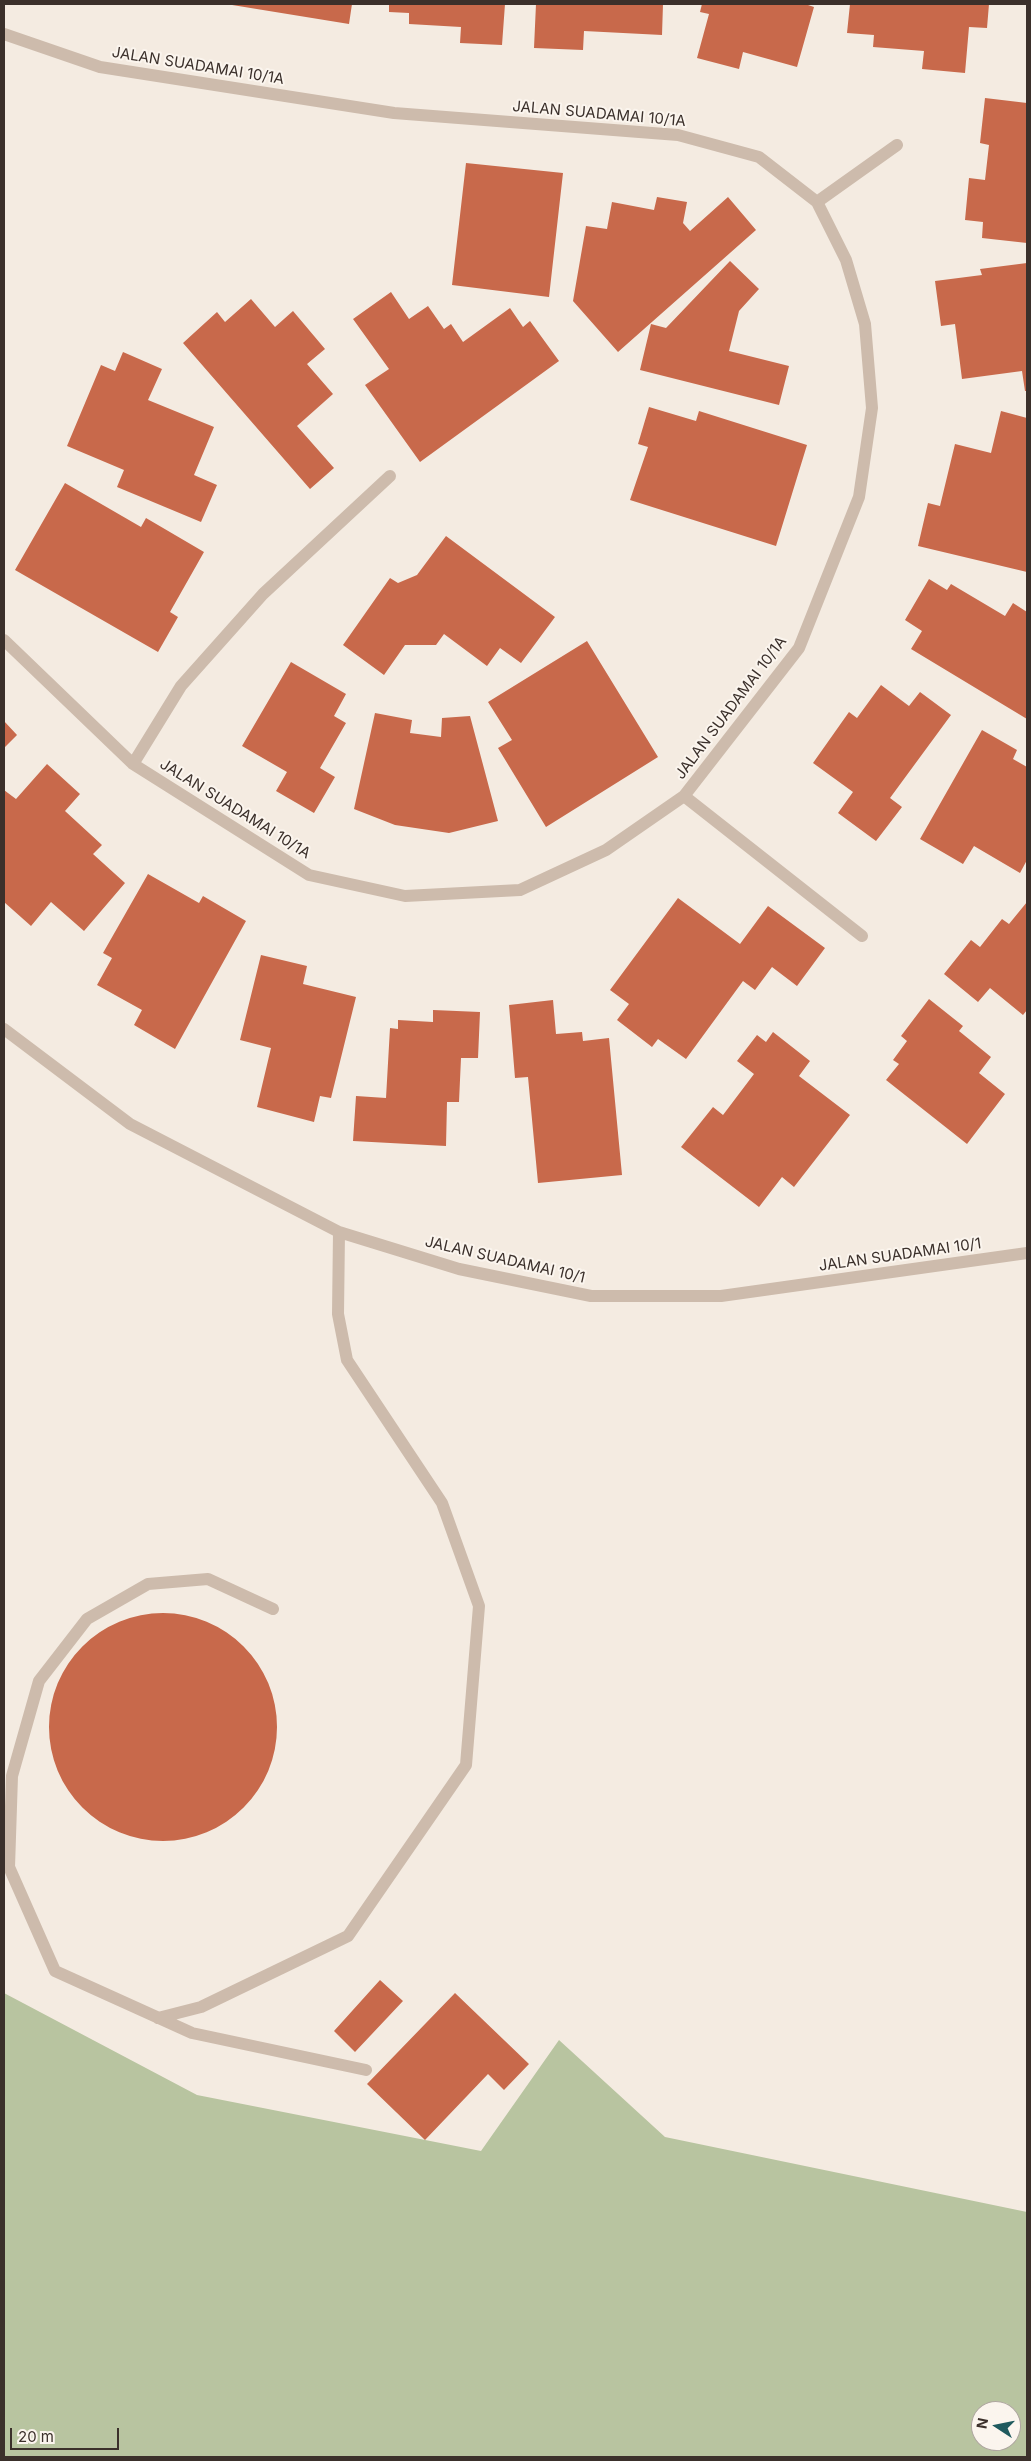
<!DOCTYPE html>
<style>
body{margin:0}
#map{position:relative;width:1031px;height:2461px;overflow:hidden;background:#f4ebe1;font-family:Inter,sans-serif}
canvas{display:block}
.frame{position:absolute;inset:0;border:5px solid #3b302b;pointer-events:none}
.north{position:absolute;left:971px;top:2401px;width:50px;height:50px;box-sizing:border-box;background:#fbf5ee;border:1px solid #aea6a0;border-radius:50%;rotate:281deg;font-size:14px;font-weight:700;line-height:20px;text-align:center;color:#3b302b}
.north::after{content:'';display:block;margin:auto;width:18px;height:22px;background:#1f5a5e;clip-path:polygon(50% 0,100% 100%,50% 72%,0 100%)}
.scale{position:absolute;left:10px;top:2428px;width:109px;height:22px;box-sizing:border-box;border:2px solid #3b302b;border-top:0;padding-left:6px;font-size:15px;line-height:18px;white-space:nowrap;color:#3b302b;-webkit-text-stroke:4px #fbf5ee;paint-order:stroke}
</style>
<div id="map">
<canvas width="1031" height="2461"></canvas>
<div class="frame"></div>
<div class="north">N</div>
<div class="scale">20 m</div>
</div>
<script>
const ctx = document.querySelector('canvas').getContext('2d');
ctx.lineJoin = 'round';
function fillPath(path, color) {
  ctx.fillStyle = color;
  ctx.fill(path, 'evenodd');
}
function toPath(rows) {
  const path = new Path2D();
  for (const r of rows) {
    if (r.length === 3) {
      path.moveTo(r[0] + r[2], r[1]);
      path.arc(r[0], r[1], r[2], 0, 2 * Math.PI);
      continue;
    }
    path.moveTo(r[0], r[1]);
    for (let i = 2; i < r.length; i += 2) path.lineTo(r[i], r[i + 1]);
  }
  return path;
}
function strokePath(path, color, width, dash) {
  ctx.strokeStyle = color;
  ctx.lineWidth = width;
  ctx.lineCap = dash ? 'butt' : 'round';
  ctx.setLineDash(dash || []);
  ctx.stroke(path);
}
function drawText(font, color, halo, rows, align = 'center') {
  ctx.font = font + ' Inter,sans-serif';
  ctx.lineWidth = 4;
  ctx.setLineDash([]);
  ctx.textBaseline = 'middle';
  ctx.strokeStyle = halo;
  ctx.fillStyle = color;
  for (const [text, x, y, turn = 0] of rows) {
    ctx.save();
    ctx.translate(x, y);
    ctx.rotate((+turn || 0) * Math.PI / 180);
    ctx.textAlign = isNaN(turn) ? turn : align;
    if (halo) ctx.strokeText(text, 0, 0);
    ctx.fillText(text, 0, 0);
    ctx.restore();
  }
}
fillPath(toPath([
 [4,1993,197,2095,481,2151,559,2040,665,2137,1027,2212,1027,2457,4,2457],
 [981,2411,1011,2411,1011,2441,981,2441]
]), '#b8c4a0');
fillPath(toPath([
 [226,4,352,4,349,24],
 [389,4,505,4,502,45,460,43,461,27,409,24,409,13,389,12],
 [536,4,663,4,662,35,584,31,583,50,534,48],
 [702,4,805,4,814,7,797,67,743,52,739,69,697,58,709,14,700,12],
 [850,4,989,4,987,28,969,27,965,73,922,69,924,51,873,47,874,35,847,33],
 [985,98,1027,103,1027,243,982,238,983,222,965,220,969,178,985,180,989,145,980,143],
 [466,163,563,173,549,297,452,285],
 [657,197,687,202,683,223,690,231,728,197,756,230,618,352,573,301,586,226,607,229,612,202,654,210],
 [730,261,759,289,739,311,729,351,789,366,779,405,640,370,651,324,666,328],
 [1027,263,1027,391,1025,391,1022,371,962,379,955,324,941,326,935,281,982,275,980,269],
 [391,292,409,319,428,306,444,329,451,324,463,342,510,308,523,327,530,321,559,361,420,462,365,385,389,369,353,319],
 [251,299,275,327,293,311,325,349,307,364,333,394,297,426,334,468,310,489,183,343,217,312,225,322],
 [123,352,162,369,148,400,214,427,194,475,217,485,201,522,117,487,124,470,67,446,101,365,115,371],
 [649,407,696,421,699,411,807,445,776,546,630,500,648,447,638,444],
 [1001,411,1027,418,1027,572,918,546,928,503,940,506,955,444,991,453],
 [65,483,141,527,146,518,204,552,170,612,178,617,158,652,15,570],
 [446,536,555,617,521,663,500,648,487,666,444,634,436,645,405,645,384,675,343,645,390,578,398,583,417,575],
 [929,579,947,590,951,584,1005,616,1013,603,1027,612,1027,719,911,649,922,631,905,620],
 [587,641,658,757,546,827,498,748,512,740,488,702],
 [291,662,346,694,334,716,346,723,320,768,335,777,314,813,276,791,287,772,242,746],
 [881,685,909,706,920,692,951,715,890,798,902,807,876,841,838,813,853,792,813,763,849,712,857,718],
 [375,713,412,720,410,733,441,737,442,718,470,716,498,821,449,833,395,825,354,809],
 [4,721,17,735,4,748],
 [982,730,1017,750,1013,759,1027,767,1027,860,1020,873,974,846,963,864,920,839],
 [47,764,80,794,65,811,102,845,93,854,125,883,84,931,51,902,31,926,4,902,4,790,16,799],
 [148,874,199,903,203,896,246,921,175,1049,134,1025,142,1010,97,985,112,958,103,953],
 [678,898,740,944,768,906,825,948,797,986,772,967,755,990,743,981,686,1059,658,1039,652,1047,617,1020,629,1004,610,990],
 [1027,902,1027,1010,1023,1015,990,988,978,1002,944,974,971,940,980,947,1002,919,1009,924],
 [261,955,307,966,303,984,356,997,331,1098,320,1096,314,1122,257,1107,271,1048,240,1040],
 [929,999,963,1026,959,1031,991,1057,979,1073,1005,1094,967,1144,886,1080,899,1064,893,1060,907,1041,901,1036],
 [553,1000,556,1034,582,1032,583,1041,609,1038,622,1175,538,1183,528,1077,515,1078,509,1005],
 [433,1010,480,1012,478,1058,461,1058,459,1102,447,1102,446,1146,353,1141,356,1096,386,1098,390,1028,398,1029,398,1020,433,1022],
 [773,1032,810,1061,799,1076,850,1115,794,1187,782,1177,759,1207,681,1147,713,1107,723,1115,754,1074,737,1061,757,1035,766,1042],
 [163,1727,114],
 [380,1980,403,2001,355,2052,334,2031],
 [455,1993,529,2064,504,2090,488,2074,425,2140,367,2084]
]), '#c8694b');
strokePath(toPath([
 [4,34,100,67,394,113,678,135,759,157,817,202,846,260,865,324,872,408,859,497,799,648,684,796,606,850,520,890,405,896,309,875,133,764,4,640],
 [817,202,897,145],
 [133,764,181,686,263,594,390,476],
 [684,796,862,936],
 [4,1029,130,1124,339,1232,459,1269,591,1296,721,1296,1027,1253],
 [273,1609,208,1579,148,1584,87,1619,39,1681,12,1776,9,1867,55,1971,192,2033,366,2070],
 [158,2018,201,2007,348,1936,466,1765,479,1606,442,1503,347,1360,338,1314,339,1232]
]), '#cdbbac', 12);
drawText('15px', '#3b302b', '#fbf5ee', [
 ["JALAN SUADAMAI 10/1A",198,66,9],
 ["JALAN SUADAMAI 10/1A",599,114,5],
 ["JALAN SUADAMAI 10/1A",731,708,-53],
 ["JALAN SUADAMAI 10/1A",235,809,32],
 ["JALAN SUADAMAI 10/1",900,1255,-8],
 ["JALAN SUADAMAI 10/1",505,1260,13]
]);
</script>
